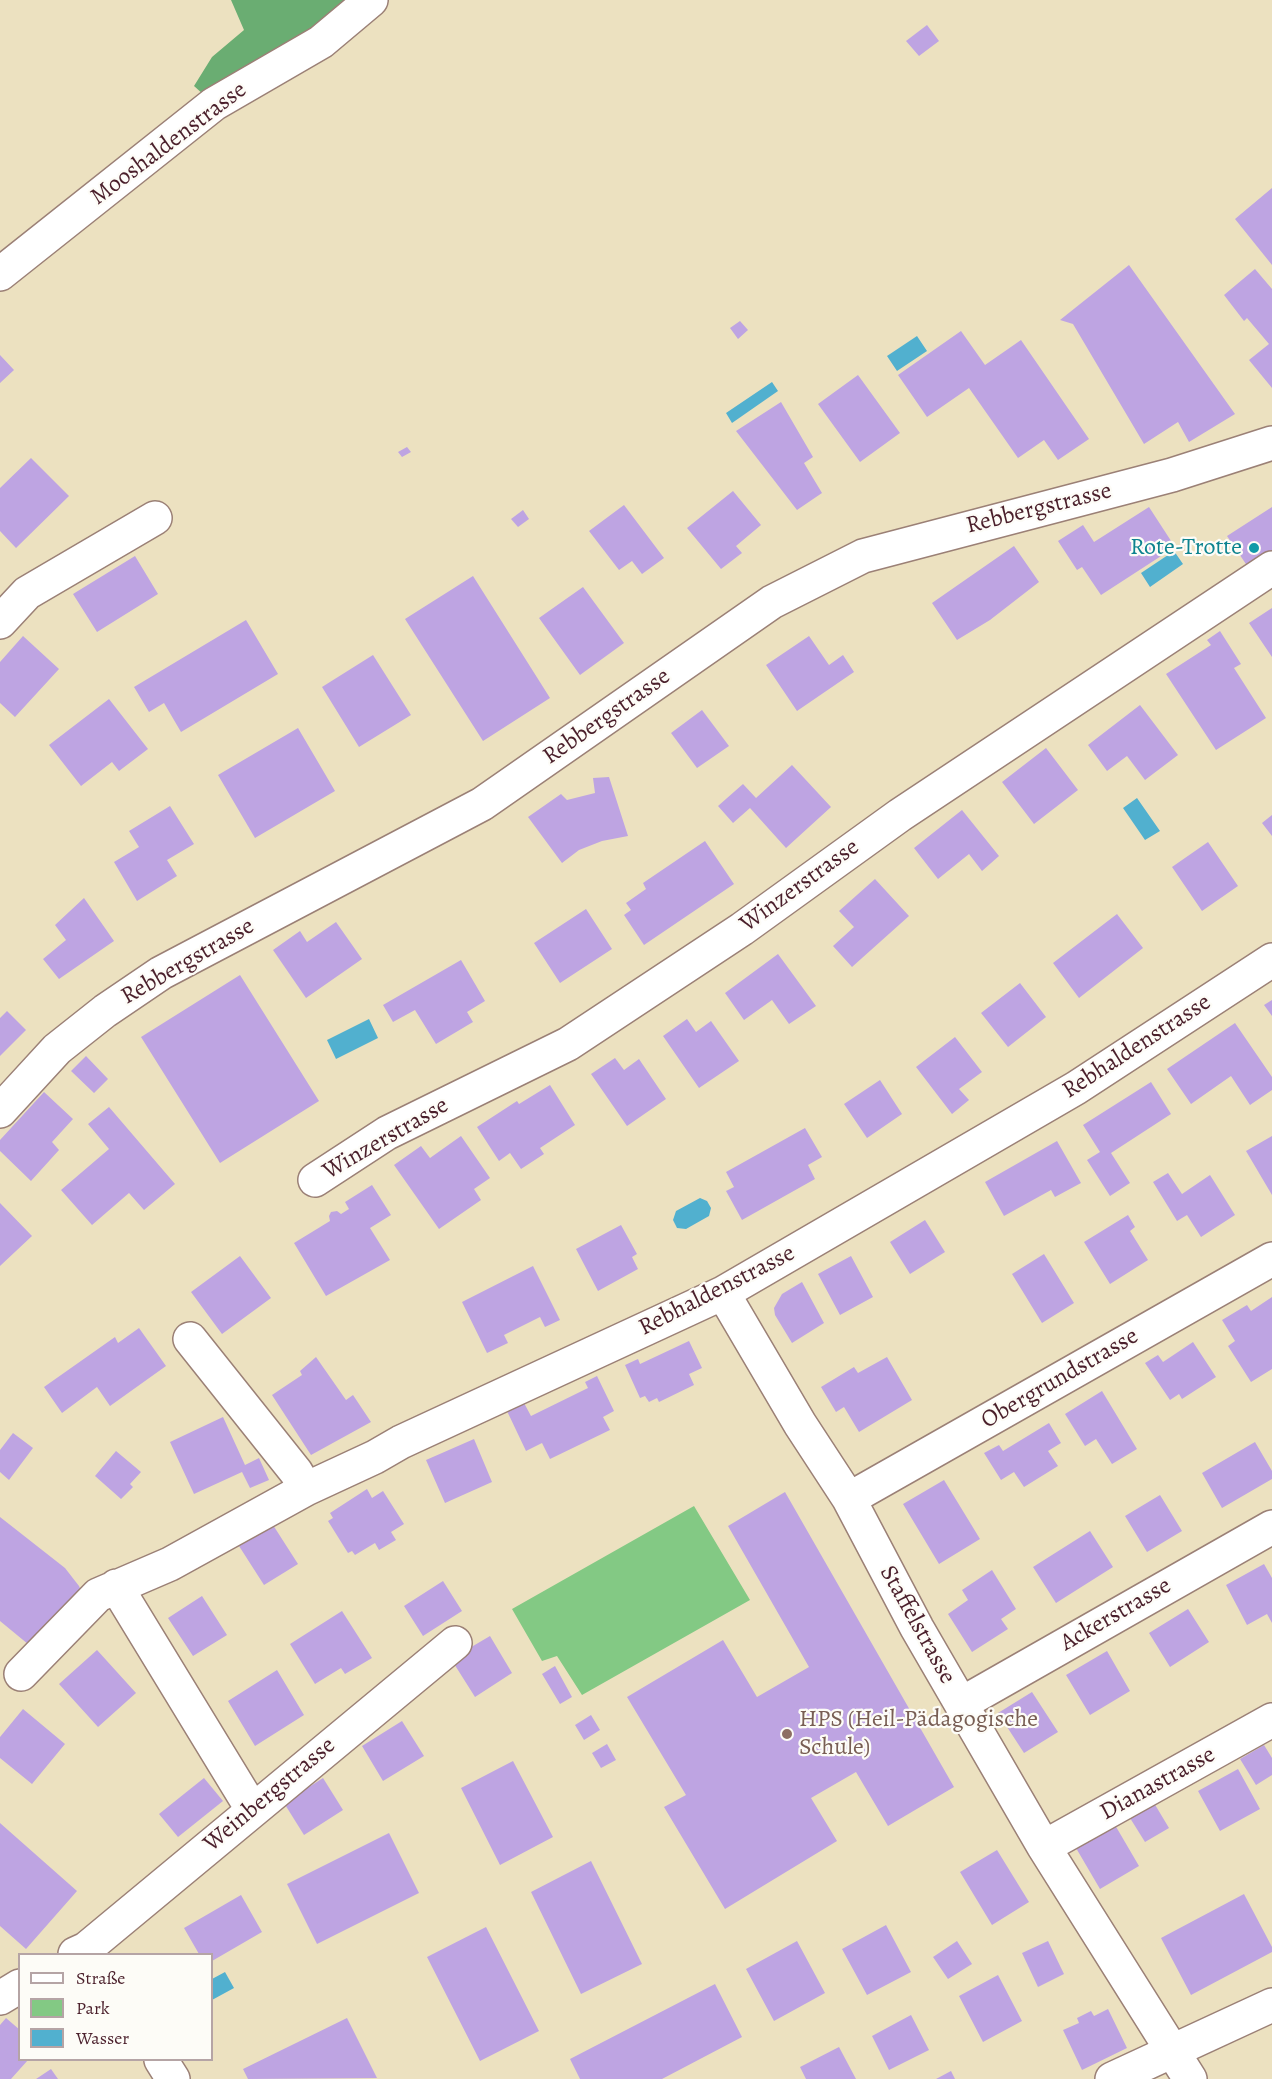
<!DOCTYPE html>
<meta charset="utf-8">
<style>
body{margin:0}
#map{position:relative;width:1272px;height:2079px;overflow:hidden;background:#ece1c0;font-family:Alegreya,serif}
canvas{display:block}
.legend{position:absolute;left:18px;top:1953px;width:195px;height:108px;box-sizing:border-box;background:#fdfcf7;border:2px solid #b5a4a5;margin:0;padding:8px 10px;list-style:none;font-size:18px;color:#4a1f2b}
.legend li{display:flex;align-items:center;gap:12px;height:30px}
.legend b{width:30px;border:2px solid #b5a4a5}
</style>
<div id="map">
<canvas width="1272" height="2079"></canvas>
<ul class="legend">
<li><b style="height:8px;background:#fff"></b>Straße</li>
<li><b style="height:16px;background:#83c984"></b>Park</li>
<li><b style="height:16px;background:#51b0cf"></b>Wasser</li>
</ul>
</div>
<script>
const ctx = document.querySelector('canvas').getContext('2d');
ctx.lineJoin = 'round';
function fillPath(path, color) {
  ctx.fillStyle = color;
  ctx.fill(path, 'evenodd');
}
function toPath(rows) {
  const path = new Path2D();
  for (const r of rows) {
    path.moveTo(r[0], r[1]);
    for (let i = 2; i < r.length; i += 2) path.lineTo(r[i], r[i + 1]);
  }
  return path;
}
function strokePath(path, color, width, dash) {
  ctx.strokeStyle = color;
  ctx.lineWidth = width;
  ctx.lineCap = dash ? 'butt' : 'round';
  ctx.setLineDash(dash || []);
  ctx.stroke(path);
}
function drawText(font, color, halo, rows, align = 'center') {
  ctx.font = font + ' Alegreya,serif';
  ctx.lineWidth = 4.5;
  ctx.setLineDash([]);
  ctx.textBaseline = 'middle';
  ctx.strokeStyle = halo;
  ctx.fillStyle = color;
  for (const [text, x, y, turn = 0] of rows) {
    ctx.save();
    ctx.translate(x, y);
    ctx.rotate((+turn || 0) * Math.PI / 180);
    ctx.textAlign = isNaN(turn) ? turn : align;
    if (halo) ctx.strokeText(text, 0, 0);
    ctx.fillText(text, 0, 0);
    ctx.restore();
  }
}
fillPath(toPath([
 [694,1506,750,1600,582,1695,557,1656,542,1661,512,1609]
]), '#83c984');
fillPath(toPath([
 [231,0,371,0,214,104,194,86,212,57,244,30]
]), '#6aad72');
fillPath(toPath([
 [917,336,927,351,897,371,887,356],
 [772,382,778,391,732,423,726,413],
 [1174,551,1183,564,1150,587,1141,573],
 [1137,798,1160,831,1145,840,1123,808],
 [369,1019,378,1038,336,1059,327,1040],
 [700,1198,707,1201,711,1208,709,1216,686,1229,677,1228,673,1220,676,1211],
 [225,1972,234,1988,212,2000,212,1979]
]), '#51b0cf');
fillPath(toPath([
 [927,25,939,41,919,56,906,41],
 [1272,188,1272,265,1235,219],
 [1129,265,1235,414,1189,442,1178,422,1144,444,1073,324,1060,320],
 [1255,269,1272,289,1272,388,1249,360,1269,344,1247,318,1244,321,1224,295],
 [740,321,748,330,738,339,730,328],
 [961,331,985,365,1021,340,1089,439,1058,460,1044,440,1018,458,969,388,927,417,898,375],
 [0,355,14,370,0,383],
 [858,375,900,433,860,462,818,404],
 [781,402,813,457,804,463,822,493,797,510,736,431],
 [407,447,411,452,402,457,398,452],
 [31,458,69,496,16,548,0,531,0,488],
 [733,491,761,525,736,546,742,553,721,569,687,528],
 [624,505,664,558,642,574,632,561,619,570,589,531],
 [1149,507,1175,547,1101,595,1082,567,1077,570,1058,541,1083,525,1094,542],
 [1272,507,1272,560,1252,573,1227,536],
 [523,510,529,519,518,527,511,519],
 [1014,546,1039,582,990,620,957,640,932,603],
 [135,556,158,594,97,632,73,594],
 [473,576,550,698,483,741,405,619],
 [583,587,624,643,580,675,539,618],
 [1272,608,1272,657,1249,623],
 [246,620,278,674,181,732,164,703,149,712,134,687],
 [1220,631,1241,664,1234,668,1266,718,1216,750,1166,674,1211,645,1207,640],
 [23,636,59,669,15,717,0,703,0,662],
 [809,636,829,665,843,655,854,672,797,711,766,665],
 [373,655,411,715,359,747,322,687],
 [109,699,148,749,119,771,112,762,81,786,49,745],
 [1140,705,1178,755,1145,780,1127,756,1107,771,1088,745],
 [702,710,729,746,697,768,671,733],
 [298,728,335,791,255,838,218,775],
 [1046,748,1078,790,1034,824,1002,782],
 [792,765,831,807,786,848,750,808,733,823,718,806,743,784,756,798],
 [609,777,628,836,602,841,579,850,562,863,528,817,561,794,567,800,595,793,593,778],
 [170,806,194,844,167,860,177,876,137,901,114,862,139,847,129,831],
 [962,810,999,856,982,871,969,854,938,879,914,848],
 [1272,815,1272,836,1262,823],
 [705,841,734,884,644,945,624,915,631,910,626,903,646,889,643,883],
 [1208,842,1238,886,1202,911,1172,867],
 [875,879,909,916,852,967,833,946,854,927,839,911],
 [84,898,114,941,59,979,43,959,66,940,55,925],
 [586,909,612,949,560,983,534,943],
 [1117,914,1143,948,1079,998,1053,963],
 [336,922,362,959,306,998,273,950,300,931,307,942],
 [778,954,816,1006,789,1024,772,1000,744,1020,725,993],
 [461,960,485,1001,467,1012,473,1022,436,1044,415,1010,393,1022,383,1005],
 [240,975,319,1101,220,1163,141,1037],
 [1020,983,1046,1017,1008,1047,981,1013],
 [1272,1000,1272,1016,1264,1005],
 [7,1011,26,1030,0,1056,0,1018],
 [687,1019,696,1032,711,1021,739,1061,699,1088,663,1036],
 [1235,1023,1272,1077,1272,1090,1250,1105,1231,1076,1191,1104,1167,1069],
 [955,1037,982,1072,959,1089,969,1100,952,1114,916,1067],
 [86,1056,108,1079,94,1093,71,1071],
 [615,1058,624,1070,639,1059,666,1099,627,1126,591,1074],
 [880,1080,902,1114,867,1138,844,1104],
 [1151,1082,1171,1114,1111,1153,1130,1183,1110,1196,1087,1160,1100,1152,1083,1125],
 [550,1085,575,1125,540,1148,544,1154,521,1169,510,1153,499,1161,477,1127,517,1101,519,1104],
 [44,1092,73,1119,52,1142,59,1150,31,1181,0,1151,0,1140],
 [109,1107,175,1184,144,1210,129,1193,92,1225,61,1190,109,1149,88,1124],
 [805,1128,822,1157,808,1165,815,1179,742,1220,726,1191,734,1187,726,1172],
 [461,1136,490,1178,474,1189,481,1200,439,1229,394,1165,421,1146,430,1158],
 [1272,1136,1272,1195,1246,1151],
 [1057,1141,1081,1183,1055,1197,1051,1190,1004,1216,985,1182],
 [1168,1173,1182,1194,1210,1175,1235,1215,1201,1237,1187,1215,1177,1221,1153,1182],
 [372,1185,391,1215,370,1228,390,1260,326,1296,294,1243,330,1221,329,1216,331,1212,337,1211,341,1214,349,1209,345,1202],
 [0,1203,32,1236,0,1266],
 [1128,1215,1135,1227,1130,1231,1148,1260,1110,1284,1084,1242],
 [925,1220,945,1252,910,1274,890,1242],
 [621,1225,637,1254,632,1257,638,1269,598,1291,576,1249],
 [1044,1254,1074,1303,1042,1323,1012,1274],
 [240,1256,271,1298,222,1334,191,1292],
 [851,1256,873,1297,840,1315,818,1274],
 [533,1266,560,1320,545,1327,540,1317,504,1335,508,1343,487,1353,462,1302],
 [802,1282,824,1323,792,1343,775,1315,774,1308,782,1294],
 [1272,1297,1272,1369,1251,1382,1228,1346,1235,1341,1222,1320,1247,1305,1251,1311],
 [139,1328,166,1366,110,1406,97,1387,62,1413,44,1387,115,1337,118,1343],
 [689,1341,702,1368,689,1374,694,1385,659,1402,657,1398,649,1402,645,1396,640,1398,625,1365,638,1359,640,1364],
 [1193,1342,1216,1377,1182,1399,1179,1394,1170,1400,1145,1363,1158,1355,1163,1362],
 [316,1357,346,1400,353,1395,371,1422,311,1455,272,1395,302,1375,300,1371],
 [887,1357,912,1400,859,1432,844,1407,836,1412,821,1387,854,1367,858,1373],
 [597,1376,614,1411,603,1417,610,1430,550,1459,542,1443,526,1451,507,1411,524,1403,531,1416,588,1388,585,1382],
 [1102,1391,1137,1449,1112,1464,1096,1439,1085,1446,1065,1414],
 [223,1417,245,1465,259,1458,269,1480,250,1488,242,1472,194,1494,170,1442],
 [1049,1423,1061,1443,1048,1451,1058,1466,1024,1487,1014,1472,1001,1480,984,1453,999,1445,1003,1451],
 [13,1433,33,1448,9,1480,0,1472,0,1450],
 [474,1439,492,1482,445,1503,426,1460],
 [1255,1442,1272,1471,1272,1479,1222,1508,1202,1473],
 [116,1451,141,1472,130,1484,133,1487,121,1499,95,1476],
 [944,1480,980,1539,939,1564,903,1504],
 [367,1489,372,1498,383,1491,404,1524,391,1532,396,1540,379,1550,375,1543,355,1555,352,1551,348,1553,328,1521,333,1518,330,1513],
 [785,1492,954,1787,888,1826,856,1772,811,1798,837,1841,725,1909,664,1807,686,1795,627,1697,723,1640,757,1697,809,1667,728,1526],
 [1160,1495,1182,1531,1147,1552,1125,1516],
 [0,1517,65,1568,79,1586,82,1593,34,1649,0,1621],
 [273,1525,298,1564,264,1585,239,1546],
 [1090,1531,1113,1567,1056,1603,1033,1567],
 [1264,1564,1272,1578,1272,1623,1267,1614,1247,1625,1226,1585],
 [992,1570,1016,1609,1001,1619,1008,1629,972,1652,948,1614,968,1600,962,1590],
 [443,1581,462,1611,423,1636,404,1606],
 [202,1596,227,1635,193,1656,168,1618],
 [1188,1609,1209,1642,1170,1667,1149,1633],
 [342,1611,372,1658,345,1674,341,1668,315,1684,290,1644],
 [490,1636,512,1673,475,1697,451,1659],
 [97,1650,136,1693,98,1727,59,1684],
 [1107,1651,1130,1691,1090,1715,1066,1675],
 [555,1666,572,1697,560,1704,542,1674],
 [277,1670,304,1715,255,1746,228,1701],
 [1032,1692,1058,1732,1024,1753,998,1713],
 [23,1709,65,1744,32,1784,0,1758,0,1737],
 [591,1715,600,1730,584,1740,575,1725],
 [402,1721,424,1756,383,1781,362,1746],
 [607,1744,616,1760,601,1768,592,1753],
 [1264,1745,1272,1758,1272,1775,1256,1785,1240,1759],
 [513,1761,553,1837,500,1865,461,1788],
 [1238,1769,1260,1809,1220,1831,1198,1791],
 [204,1778,223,1801,178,1837,159,1814],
 [323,1778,343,1810,304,1835,284,1803],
 [1154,1803,1169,1828,1145,1842,1130,1818],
 [0,1823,77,1891,26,1949,0,1926],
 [1115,1825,1139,1866,1100,1889,1076,1848],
 [389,1833,419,1893,317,1944,287,1884],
 [997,1850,1029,1902,992,1925,960,1872],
 [591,1861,642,1964,581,1994,531,1892],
 [1244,1894,1272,1947,1272,1952,1191,1995,1161,1938],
 [241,1895,262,1932,212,1961,212,1954,199,1954,184,1928],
 [886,1925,911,1972,867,1995,842,1949],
 [486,1927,539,2031,480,2061,427,1957],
 [797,1941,825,1993,774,2021,746,1969],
 [957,1941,972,1964,948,1979,933,1957],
 [1048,1941,1064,1974,1038,1987,1022,1953],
 [998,1975,1022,2021,983,2042,959,1996],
 [715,1984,742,2037,662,2079,580,2079,570,2059],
 [1108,2009,1127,2048,1082,2070,1063,2030,1079,2023,1077,2018,1091,2011,1094,2016],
 [911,2015,929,2050,889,2070,872,2036],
 [6,2018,20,2030,20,2060,28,2060,11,2079,0,2079,0,2025],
 [347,2018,377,2078,248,2079,243,2069],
 [839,2047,856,2079,806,2079,800,2067],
 [51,2069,58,2079,36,2079],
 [951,2071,955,2079,936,2079]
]), '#bea4e2');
const minor = toPath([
 [0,274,214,104,321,42,371,0],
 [0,622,27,593,155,518],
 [0,1111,57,1049,105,1011,161,973,482,804,772,602,863,556,1172,475,1272,443],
 [315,1180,387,1133,568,1044,742,929,900,815,1272,568],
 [723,1293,800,1424,849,1499,917,1628,1044,1847,1190,2079],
 [190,1339,296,1472,306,1489,375,1457,401,1442,723,1293,1076,1088,1272,960],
 [849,1499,1272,1259],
 [116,1586,252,1809],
 [21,1674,98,1595,170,1564,306,1489],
 [961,1704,1272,1527],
 [1044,1847,1272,1720],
 [75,1954,86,1949,455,1643],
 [0,1998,20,1986],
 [161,2060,173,2079],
 [1112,2079,1272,2005]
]);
strokePath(minor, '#9b8076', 36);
strokePath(minor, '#fff', 33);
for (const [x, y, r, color] of [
 [1254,548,6,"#0f9aa8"],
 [787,1734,6,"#8d6e63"]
]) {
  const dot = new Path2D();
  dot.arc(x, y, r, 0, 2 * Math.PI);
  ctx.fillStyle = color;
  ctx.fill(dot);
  strokePath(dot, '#fdfcf7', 2);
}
drawText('24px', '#4a1f2b', '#fdfcf7', [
 ["Mooshaldenstrasse",169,144,-37],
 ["Rebbergstrasse",1039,509,-14],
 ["Rebbergstrasse",607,717,-35],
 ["Winzerstrasse",800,886,-36],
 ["Rebbergstrasse",188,962,-30],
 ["Rebhaldenstrasse",1137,1047,-33],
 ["Winzerstrasse",386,1139,-30],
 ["Rebhaldenstrasse",717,1291,-27],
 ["Obergrundstrasse",1060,1379,-30],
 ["Ackerstrasse",1116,1615,-30],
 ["Staffelstrasse",917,1625,61],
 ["Dianastrasse",1158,1784,-29],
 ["Weinbergstrasse",270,1795,-40]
]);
drawText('24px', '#0d838f', '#fdfcf7', [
 ["Rote-Trotte",1242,548]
], 'right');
drawText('24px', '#785e54', '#fdfcf7', [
 ["HPS (Heil-Pädagogische",799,1720],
 ["Schule)",799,1748]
], 'left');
</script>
